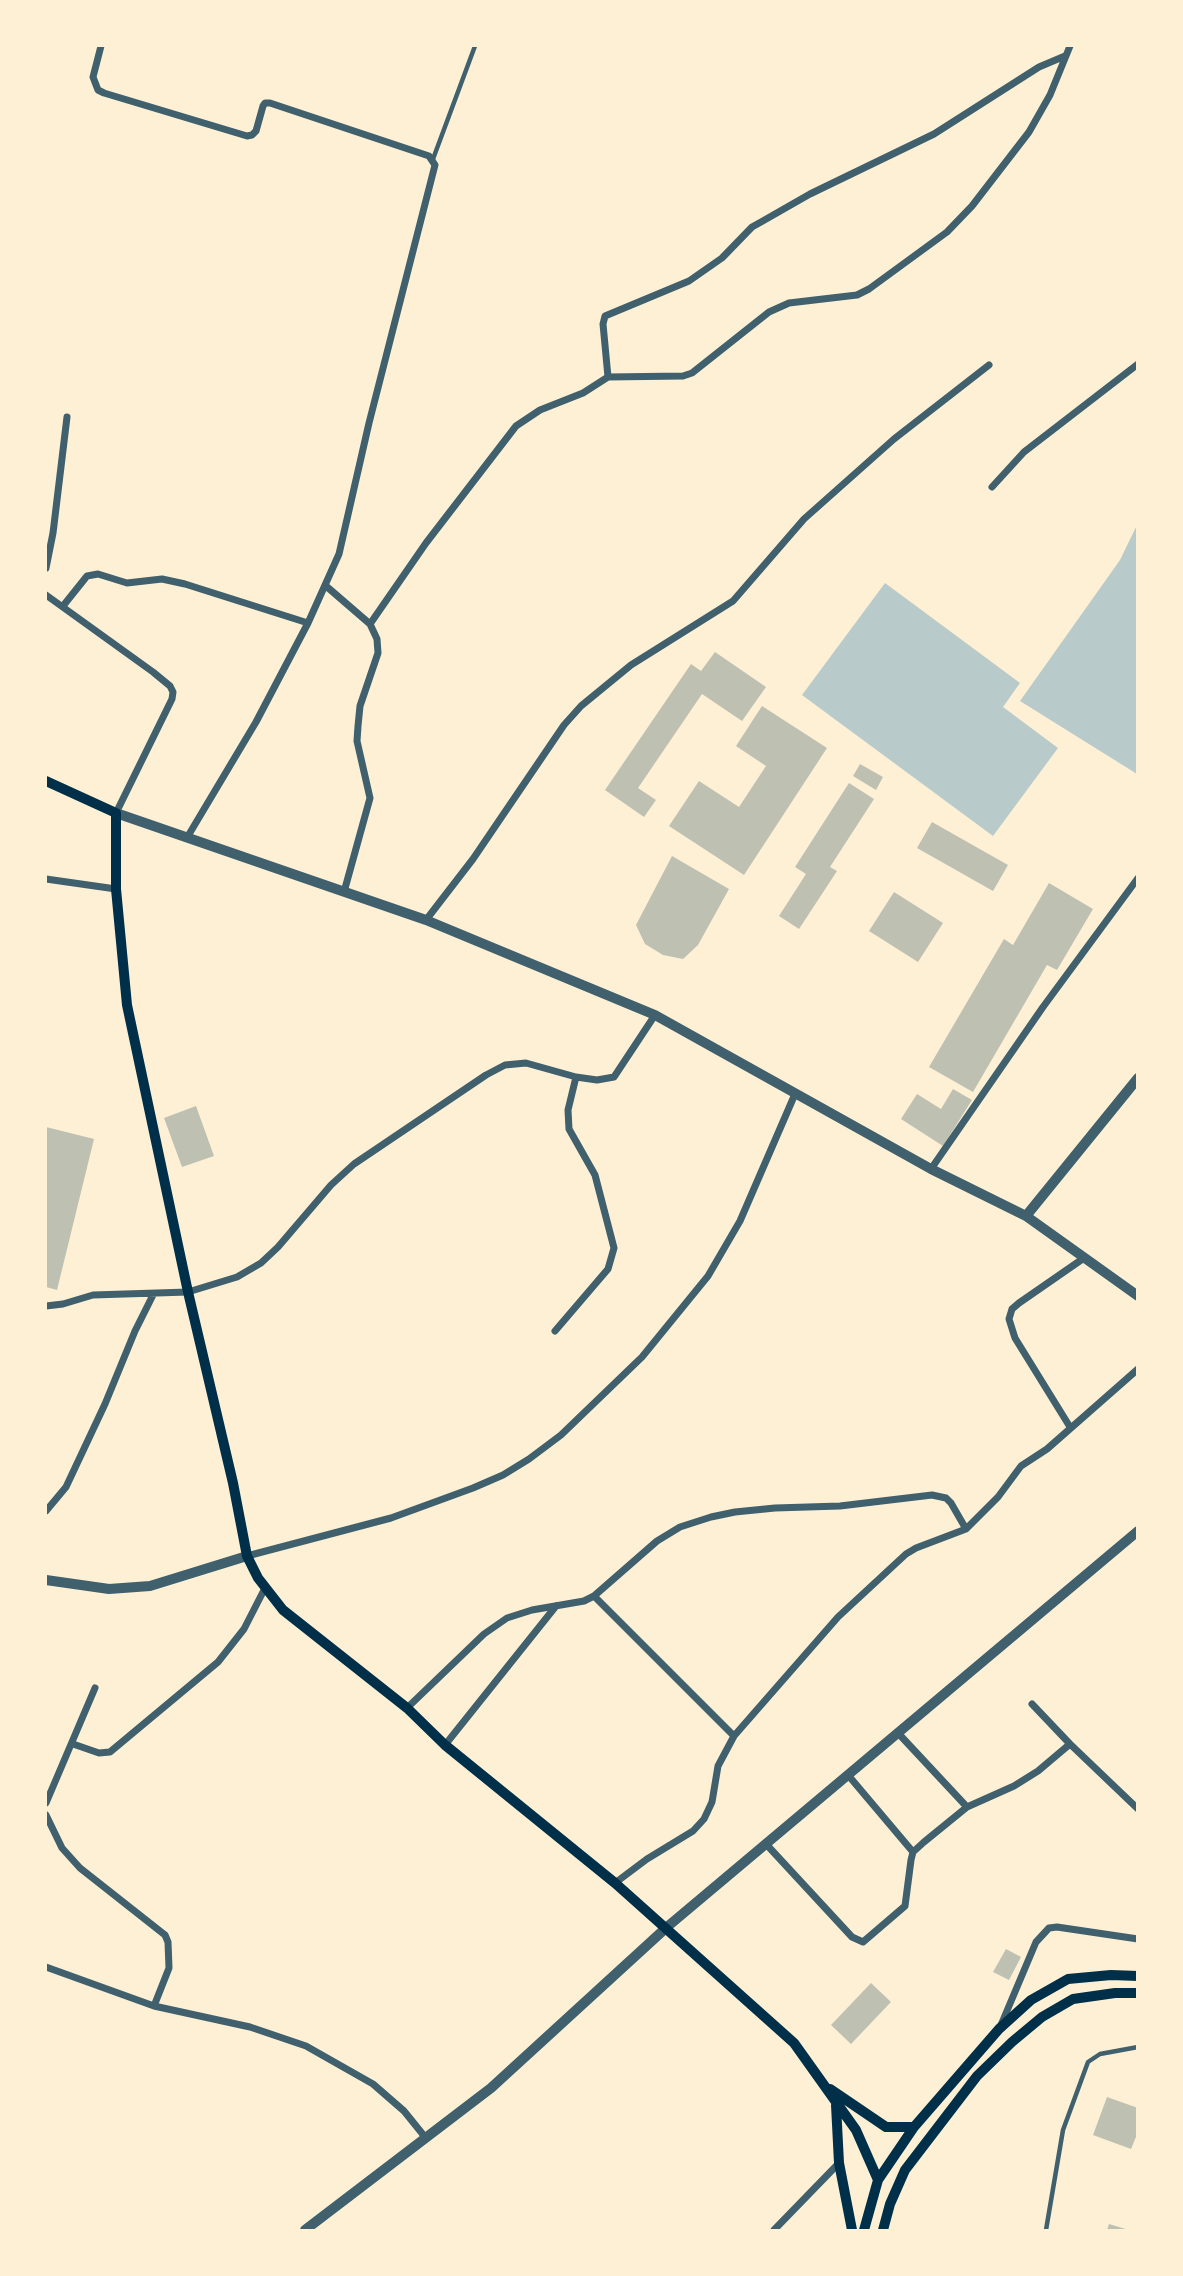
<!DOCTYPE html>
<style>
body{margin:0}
#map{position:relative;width:1183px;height:2276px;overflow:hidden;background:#fdf0d5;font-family:"Source Sans 3",sans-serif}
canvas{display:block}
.frame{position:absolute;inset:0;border:47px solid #fdf0d5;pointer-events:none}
</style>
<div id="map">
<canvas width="1183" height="2276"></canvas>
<div class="frame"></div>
</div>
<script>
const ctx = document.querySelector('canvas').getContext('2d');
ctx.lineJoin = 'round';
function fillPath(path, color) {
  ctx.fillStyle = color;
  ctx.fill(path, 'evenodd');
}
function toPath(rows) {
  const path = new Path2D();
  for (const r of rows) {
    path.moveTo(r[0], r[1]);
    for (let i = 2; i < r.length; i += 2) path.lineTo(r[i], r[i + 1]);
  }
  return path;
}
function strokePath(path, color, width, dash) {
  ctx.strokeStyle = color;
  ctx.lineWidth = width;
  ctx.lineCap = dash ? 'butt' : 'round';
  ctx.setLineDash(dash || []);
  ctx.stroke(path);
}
fillPath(toPath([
 [1137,525,1138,774,1137,774,1020,701,1120,560],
 [885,583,1020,683,1003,707,1058,748,993,836,802,695]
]), '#b9caca');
fillPath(toPath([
 [715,652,766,687,742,721,702,694,638,788,656,800,644,817,605,790,691,664,701,671],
 [762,706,827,748,744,875,669,826,699,781,739,807,766,766,736,746],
 [860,764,883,777,876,790,853,776],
 [849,783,874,799,830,867,837,871,799,929,779,916,806,874,795,867],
 [932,822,1008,865,993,891,917,848],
 [672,856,729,889,698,945,683,959,663,955,645,944,636,925],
 [1049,883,1093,909,1057,970,1047,965,973,1092,929,1067,1004,939,1013,945],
 [894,892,943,923,918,962,869,931],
 [953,1089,972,1100,943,1146,901,1119,917,1094,941,1109],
 [196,1106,214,1156,182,1167,164,1118],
 [46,1127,94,1139,57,1290,46,1287],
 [1006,1949,1021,1957,1009,1980,993,1972],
 [871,1983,891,2002,851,2044,831,2025],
 [1107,2097,1138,2108,1138,2132,1131,2149,1093,2135],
 [1109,2224,1129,2230,1107,2230]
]), '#bec0b2');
strokePath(toPath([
 [433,159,475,46],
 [1046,2230,1063,2130,1088,2062,1100,2054,1138,2047]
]), '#3f606c', 4.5);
strokePath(toPath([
 [101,46,93,77,98,90,104,93,247,136,252,135,256,131,263,106,265,103,270,103,429,156,435,165,369,423,339,554,308,623,256,722,188,836],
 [608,377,603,324,605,316,689,281,722,258,752,227,761,222,810,194,934,134,1039,67,1065,56],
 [992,487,1024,452,1138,364],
 [46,568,53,533,67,417],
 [326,586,370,624,377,639,378,653,360,706,358,726,357,741,370,798,344,892],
 [46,595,153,672,170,686,173,692,172,699,116,813],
 [63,606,87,576,98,574,127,583,162,579,185,584,308,623],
 [370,624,426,543,516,426,540,410,583,393,608,377,683,376,692,373,769,312,789,303,857,295,869,289,947,232,972,206,1029,132,1050,95,1070,46],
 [46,879,116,889],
 [426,920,473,859,564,725,581,706,631,665,733,601,804,519,894,439,989,365],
 [931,1169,1043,1007,1138,878],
 [46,1306,63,1304,93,1295,188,1292,237,1277,261,1263,278,1247,331,1185,354,1164,486,1075,505,1065,526,1063,576,1077,597,1080,614,1077,655,1015],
 [555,1331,608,1269,614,1248,595,1175,569,1129,568,1110,576,1077],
 [1070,1427,1015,1338,1009,1319,1012,1309,1019,1303,1084,1258],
 [46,1511,66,1487,105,1404,135,1331,153,1295],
 [247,1556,391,1518,473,1488,503,1475,529,1459,561,1435,642,1357,708,1276,740,1221,795,1094],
 [594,1596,734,1736],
 [1032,1704,1070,1744,1138,1809],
 [407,1708,484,1634,507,1618,532,1610,584,1601,594,1596,657,1541,680,1527,711,1517,735,1512,775,1508,840,1506,932,1495,946,1498,951,1503,966,1529],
 [898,1733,967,1807],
 [73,1744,99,1753,110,1752,218,1662,244,1629,265,1588],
 [445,1745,556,1606],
 [848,1775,913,1852],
 [46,1803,95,1688],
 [46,1815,62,1848,80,1868,165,1935,168,1942,169,1968,154,2006],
 [766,1844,852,1937,863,1942,905,1906,911,1860,913,1852,924,1842,967,1807,1014,1786,1038,1771,1070,1744],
 [615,1883,647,1859,693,1831,704,1819,712,1802,718,1766,734,1736,838,1617,906,1554,916,1548,966,1529,998,1497,1021,1466,1047,1449,1138,1369],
 [46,1967,154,2006,250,2027,306,2046,373,2084,404,2111,425,2137],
 [1001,2025,1036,1942,1049,1928,1057,1927,1138,1939],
 [774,2230,839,2163]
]), '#3f606c', 7);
strokePath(toPath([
 [116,813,426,920,655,1015,931,1169,1026,1216,1138,1296],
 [1026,1216,1138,1078],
 [46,1580,109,1589,150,1586,247,1556],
 [305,2230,491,2088,667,1927,1138,1531]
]), '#3f606c', 10);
strokePath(toPath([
 [46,781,116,813,116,889,127,1005,188,1292,233,1483,247,1556,258,1578,283,1610,407,1708,445,1745,615,1883,794,2043,856,2130,878,2180],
 [830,2089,886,2127,914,2127],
 [836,2105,839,2163,852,2230],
 [864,2230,878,2180,914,2127,999,2029,1031,2000,1068,1979,1111,1975,1138,1976],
 [883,2230,890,2204,905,2170,977,2076,1012,2042,1042,2017,1073,1999,1115,1993,1138,1993]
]), '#003049', 10);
</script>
